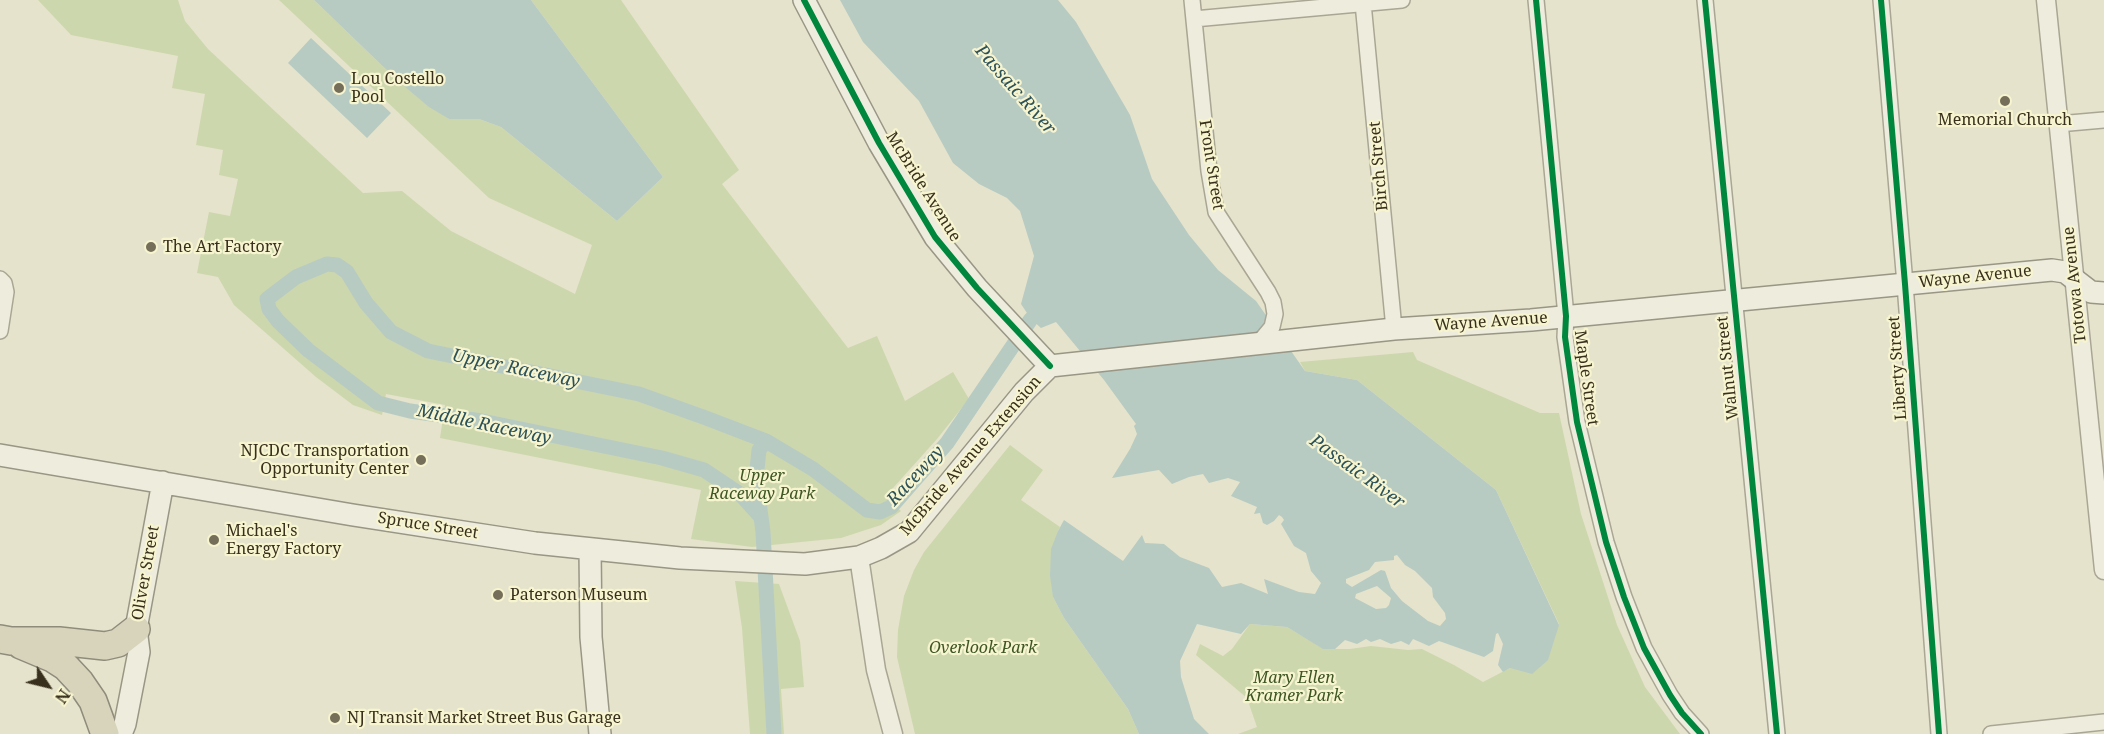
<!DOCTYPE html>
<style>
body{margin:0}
#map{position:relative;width:2104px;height:734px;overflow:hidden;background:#e5e3cb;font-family:"Noto Serif",serif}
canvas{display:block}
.north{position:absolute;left:18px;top:656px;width:60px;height:60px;-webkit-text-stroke:4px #f7f4d0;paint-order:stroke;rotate:125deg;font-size:16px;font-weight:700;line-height:24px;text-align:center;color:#38301c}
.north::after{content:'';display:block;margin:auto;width:21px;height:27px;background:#38301c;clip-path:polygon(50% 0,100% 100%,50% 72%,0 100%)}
</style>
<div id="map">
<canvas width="2104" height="734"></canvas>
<div class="north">N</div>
</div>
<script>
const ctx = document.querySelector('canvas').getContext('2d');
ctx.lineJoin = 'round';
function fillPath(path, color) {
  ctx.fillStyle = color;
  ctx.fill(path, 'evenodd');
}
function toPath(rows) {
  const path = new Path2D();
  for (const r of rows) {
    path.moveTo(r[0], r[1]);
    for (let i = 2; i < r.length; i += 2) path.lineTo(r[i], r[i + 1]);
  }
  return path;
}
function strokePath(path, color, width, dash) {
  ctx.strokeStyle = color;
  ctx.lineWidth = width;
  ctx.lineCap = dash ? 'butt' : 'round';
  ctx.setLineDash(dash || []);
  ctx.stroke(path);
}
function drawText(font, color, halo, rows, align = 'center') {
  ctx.font = font + ' "Noto Serif",serif';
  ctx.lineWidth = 4.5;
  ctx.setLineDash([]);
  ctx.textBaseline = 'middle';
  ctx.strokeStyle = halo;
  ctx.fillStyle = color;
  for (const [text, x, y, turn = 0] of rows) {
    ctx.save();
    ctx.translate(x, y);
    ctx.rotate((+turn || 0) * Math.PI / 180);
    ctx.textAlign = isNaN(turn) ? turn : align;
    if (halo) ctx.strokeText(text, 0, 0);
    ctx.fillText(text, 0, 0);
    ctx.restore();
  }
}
fillPath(toPath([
 [38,0,178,0,185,21,208,49,363,193,402,191,451,231,575,294,592,245,489,198,279,0,314,0,397,80,449,119,479,119,501,127,617,221,663,177,531,0,621,0,739,170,722,184,848,348,877,336,905,401,953,372,969,399,937,439,885,497,901,511,881,525,841,538,752,547,691,539,701,490,440,438,445,405,386,394,382,415,353,405,316,377,234,305,218,277,197,273,209,212,230,216,238,179,219,175,223,150,196,145,205,94,172,88,178,56,71,35],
 [1413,352,1417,360,1540,413,1559,413,1581,514,1617,625,1645,687,1680,734,1238,734,1257,727,1247,698,1196,655,1200,644,1223,656,1232,649,1250,624,1287,627,1324,649,1350,649,1371,646,1408,650,1422,649,1454,665,1483,682,1510,668,1559,624,1496,490,1357,380,1305,371,1300,362],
 [1010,445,1043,470,1021,500,1060,527,1058,531,1053,597,1064,618,1128,709,1139,734,915,734,897,657,898,630,904,596,914,570,924,552],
 [735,581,779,584,800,641,804,687,781,689,784,734,750,734,742,628]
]), '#cdd7ad');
fillPath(toPath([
 [314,0,531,0,663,177,617,221,501,127,479,119,449,119,429,107,397,80],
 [840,0,1058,0,1076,22,1130,115,1152,179,1189,235,1218,270,1256,301,1305,371,1357,380,1496,490,1559,625,1548,660,1532,674,1510,668,1503,672,1498,665,1503,644,1498,633,1496,634,1493,651,1484,657,1439,641,1429,646,1413,639,1409,645,1401,641,1391,644,1380,639,1371,642,1366,639,1357,644,1345,640,1335,649,1323,649,1287,627,1250,624,1241,634,1197,624,1180,661,1181,677,1194,719,1209,734,1139,734,1128,709,1064,618,1053,597,1050,576,1051,549,1058,531,1064,520,1123,561,1142,535,1145,543,1164,544,1180,557,1209,568,1222,587,1241,583,1268,594,1264,579,1299,592,1315,594,1321,583,1311,571,1306,553,1294,546,1281,524,1284,520,1282,517,1279,515,1274,521,1267,525,1263,523,1260,513,1254,514,1257,507,1231,496,1240,482,1228,478,1209,483,1203,474,1189,477,1172,484,1159,470,1112,478,1130,449,1137,434,1134,426,1136,424,1104,380,1056,322,1041,328,1031,319,1021,304,1034,256,1020,211,1007,198,979,184,953,163,919,101,863,42],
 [1397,555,1405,565,1415,571,1432,588,1433,597,1445,613,1446,619,1440,626,1428,621,1402,601,1391,588,1385,571,1381,570,1352,587,1346,583,1346,579,1369,570,1375,562,1394,560,1394,556],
 [1377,586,1391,598,1389,605,1386,608,1376,609,1355,598,1356,594],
 [311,38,391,113,367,138,288,63]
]), '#b7cbc3');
strokePath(toPath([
 [766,441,759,450,756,479,763,532,774,734],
 [760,516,740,494,704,470,662,458,482,421,410,411,378,403,308,350,278,321,269,309,267,299,296,277,327,264,337,265,347,272,366,303,391,332,428,351,639,394,706,418,766,441,813,469,867,510,880,512,891,507,947,443,1031,319]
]), '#b7cbc3', 15);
const minor = toPath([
 [1192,0,1209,171,1216,212,1268,292,1273,302,1275,314,1272,327,1257,345],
 [1536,0,1566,316,1565,337,1577,422,1606,542,1624,597,1644,648,1670,695,1682,713,1701,734],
 [1705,0,1777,734],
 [1881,0,1905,284,1939,734],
 [1363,3,1394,329],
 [1194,19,1402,0],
 [2058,124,2104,120],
 [0,279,4,283,6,292,0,331],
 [1991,734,2104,722]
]);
const tertiary = toPath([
 [2046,0,2104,570],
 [859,557,876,670,893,734]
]);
const secondary = toPath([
 [804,0,879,143,935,237,977,288,1050,366],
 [1050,366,1394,329,1531,320,2052,270,2065,272,2091,292,2104,293],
 [0,455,353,515,535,543,680,558,805,564,859,557,881,548,909,532,1024,392,1050,366],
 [590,549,591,637,600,734],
 [121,734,125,724,139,652,136,629,163,482]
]);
const motorway = toPath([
 [0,639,11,641,59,641,105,646,118,643,136,629],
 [21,645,52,658,66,667,80,682,93,701,105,734]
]);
strokePath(minor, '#aaa694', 18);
strokePath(tertiary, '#aaa694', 21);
strokePath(secondary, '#999685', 24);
strokePath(motorway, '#8f8c7b', 30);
strokePath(minor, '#edecdd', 15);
strokePath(tertiary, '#edecdd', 18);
strokePath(secondary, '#edecdd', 21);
strokePath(motorway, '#d8d4bc', 27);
strokePath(toPath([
 [804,0,879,143,935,237,977,288,1050,366],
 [1536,0,1566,316,1565,337,1577,422,1606,542,1624,597,1644,648,1670,695,1682,713,1701,734],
 [1705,0,1777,734],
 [1881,0,1905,284,1939,734]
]), '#00873e', 6);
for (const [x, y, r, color] of [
 [339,88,6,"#756f59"],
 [2005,101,6,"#756f59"],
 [151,247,6,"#756f59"],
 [421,460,6,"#756f59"],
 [214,540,6,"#756f59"],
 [498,595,6,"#756f59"],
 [335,718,6,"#756f59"]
]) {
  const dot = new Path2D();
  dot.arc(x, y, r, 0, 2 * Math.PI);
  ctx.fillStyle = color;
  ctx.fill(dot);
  strokePath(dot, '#f7f4d0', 2);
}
drawText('16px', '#38301c', '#f7f4d0', [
 ["Lou Costello",351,79],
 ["Pool",351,97],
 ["Memorial Church",2005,120,"center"],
 ["The Art Factory",163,247],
 ["NJCDC Transportation",409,451,"right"],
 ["Opportunity Center",409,469,"right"],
 ["Michael's",226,531],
 ["Energy Factory",226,549],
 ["Paterson Museum",510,595],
 ["NJ Transit Market Street Bus Garage",347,718]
], 'left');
drawText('16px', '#38301c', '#f7f4d0', [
 ["Front Street",1211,165,81],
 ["Birch Street",1379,166,-95],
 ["McBride Avenue",923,187,58],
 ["Wayne Avenue",1975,277,-6],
 ["Totowa Avenue",2075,285,-96],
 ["Wayne Avenue",1491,322,-4],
 ["Walnut Street",1728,368,-96],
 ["Liberty Street",1898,368,-94],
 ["Maple Street",1586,378,82],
 ["McBride Avenue Extension",971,456,-49],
 ["Spruce Street",428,526,9],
 ["Oliver Street",146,573,-80]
]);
drawText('italic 16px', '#3d5622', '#f7f4d0', [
 ["Upper",762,476],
 ["Raceway Park",762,494],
 ["Overlook Park",983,648],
 ["Mary Ellen",1294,678],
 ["Kramer Park",1294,696]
]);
drawText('italic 18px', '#2b5159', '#f7f4d0', [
 ["Passaic River",1015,90,49],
 ["Upper Raceway",516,369,12],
 ["Middle Raceway",484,425,12],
 ["Passaic River",1357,472,36],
 ["Raceway",916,476,-47]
]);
</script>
